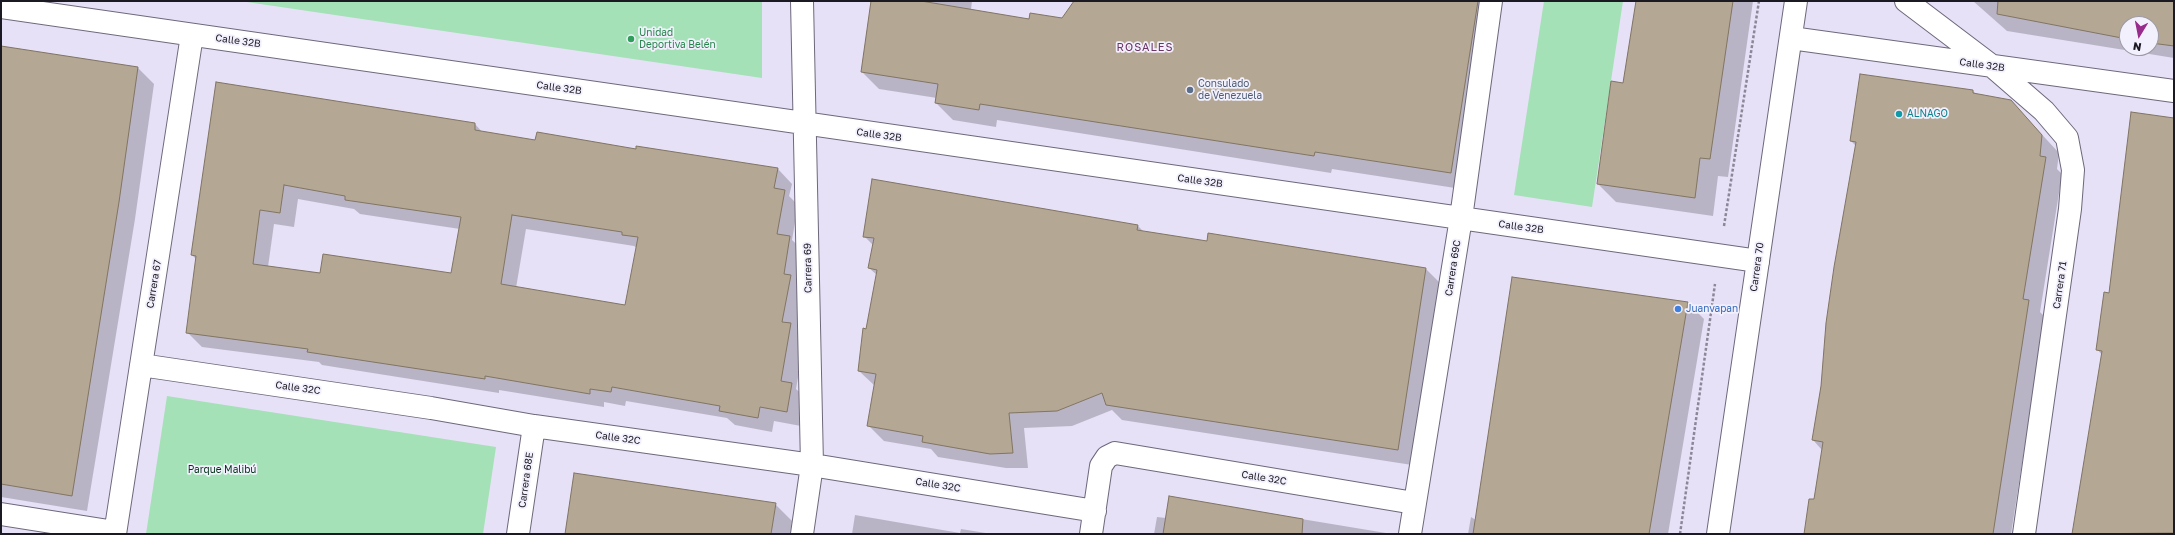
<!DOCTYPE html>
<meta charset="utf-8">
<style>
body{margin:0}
#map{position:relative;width:2175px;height:535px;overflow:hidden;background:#e7e1f7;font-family:"Golos Text",sans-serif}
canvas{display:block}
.frame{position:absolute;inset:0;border:2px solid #1b1921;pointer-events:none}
.north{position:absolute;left:2119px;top:16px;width:40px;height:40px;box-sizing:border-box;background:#f3f0fd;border:1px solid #9d9aa5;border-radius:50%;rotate:190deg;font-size:11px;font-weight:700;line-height:16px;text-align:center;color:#1b1921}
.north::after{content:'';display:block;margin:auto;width:14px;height:18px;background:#982c8d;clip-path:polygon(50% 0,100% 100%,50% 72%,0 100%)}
</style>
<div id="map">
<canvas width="2175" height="535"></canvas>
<div class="frame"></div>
<div class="north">N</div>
</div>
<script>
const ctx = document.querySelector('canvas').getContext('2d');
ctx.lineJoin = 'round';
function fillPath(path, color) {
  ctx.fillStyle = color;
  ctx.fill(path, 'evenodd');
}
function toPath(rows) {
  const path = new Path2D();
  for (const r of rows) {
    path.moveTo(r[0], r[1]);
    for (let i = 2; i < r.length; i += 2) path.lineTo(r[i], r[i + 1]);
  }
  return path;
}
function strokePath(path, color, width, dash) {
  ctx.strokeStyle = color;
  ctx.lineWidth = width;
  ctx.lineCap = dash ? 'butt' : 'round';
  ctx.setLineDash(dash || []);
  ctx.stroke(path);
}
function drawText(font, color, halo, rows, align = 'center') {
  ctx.font = font + ' "Golos Text",sans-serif';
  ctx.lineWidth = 3.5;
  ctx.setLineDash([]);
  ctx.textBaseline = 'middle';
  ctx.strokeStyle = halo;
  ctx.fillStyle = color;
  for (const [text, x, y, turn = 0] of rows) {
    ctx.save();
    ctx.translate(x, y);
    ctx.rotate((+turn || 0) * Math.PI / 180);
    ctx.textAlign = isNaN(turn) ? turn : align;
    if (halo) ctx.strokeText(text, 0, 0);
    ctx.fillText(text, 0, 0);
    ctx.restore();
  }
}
fillPath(toPath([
 [240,1,762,1,762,78],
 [1544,1,1623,1,1592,207,1514,195],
 [167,396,496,447,483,534,146,534]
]), '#a4e1b7');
fillPath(toPath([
 [872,1,972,1,971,10,1030,20,1062,19,1075,1,1490,1,1468,190,1332,169,1331,173,997,120,996,127,953,120,936,103,937,98,879,89,862,72],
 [1637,1,1753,1,1728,177,1718,176,1713,216,1616,202,1598,184,1624,84],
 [1973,1,2174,1,2174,58,2007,31],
 [2127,24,2151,24,2151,48,2127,48],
 [1,47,138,68,154,84,135,219,87,511,1,497],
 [217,84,475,124,483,133,536,142,637,150,778,169,792,184,789,196,798,205,792,240,804,251,805,290,797,331,805,338,796,389,806,398,801,426,774,421,772,432,735,425,727,418,626,401,625,406,604,402,604,407,499,390,499,393,322,365,319,362,202,347,187,332,197,260,192,255],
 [298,199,354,209,360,214,460,229,452,274,321,275,268,267,274,224,294,227],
 [526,229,634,246,637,248,626,306,516,288],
 [1973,91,1977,95,2011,101,2059,153,2057,169,2062,174,2040,312,2045,317,2011,534,1805,534,1815,500,1822,450,1813,440,1856,146,1851,141],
 [2174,119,2174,534,2073,534,2102,355,2097,349,2110,294],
 [1138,226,1144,232,1207,242,1426,269,1441,284,1412,465,1122,420,1112,410,1072,426,1024,428,1028,468,1006,468,938,457,931,449,884,441,869,426,875,386,859,371,877,275,869,268,873,245,864,236],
 [1688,303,1704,319,1668,534,1468,534,1471,517,1476,520],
 [1169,497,1386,533,1387,534,1154,534,1157,517,1166,518],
 [775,504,792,521,790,534,566,534],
 [855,515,960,533,961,529,992,534,852,534]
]), '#0003');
const building = toPath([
 [871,1,921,1,1029,19,1030,13,1062,18,1074,1,1478,1,1451,173,1315,152,1314,156,980,104,979,110,935,103,938,84,861,72,871,1],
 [1636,1,1733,1,1710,159,1700,158,1695,198,1597,184,1611,81,1623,83,1636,1],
 [1998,1,2174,1,2174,46,2151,43,2151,24,2127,24,2127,39,1997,14,1998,1],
 [1,46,138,67,119,202,72,496,1,484,1,46],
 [1860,74,1973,90,1973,93,2011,100,2042,135,2040,156,2046,157,2023,299,2029,300,1993,534,1804,534,1809,499,1814,499,1823,442,1812,440,1821,386,1826,323,1834,267,1856,142,1850,141,1860,74],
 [216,82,475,123,475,130,535,140,537,132,636,149,636,146,778,168,774,188,785,190,777,234,790,236,784,274,791,275,782,322,791,323,781,381,792,383,787,412,760,407,758,418,719,411,720,406,612,387,611,392,590,389,590,394,485,376,485,379,307,352,308,349,186,333,196,256,191,255,216,82],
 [284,185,345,196,345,200,461,217,451,273,323,254,320,273,253,264,260,210,280,213,284,185],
 [512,215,622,232,622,235,638,237,625,305,501,284,512,215],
 [2131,112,2174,118,2174,533,2072,534,2102,351,2096,350,2104,292,2109,293,2131,112],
 [872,179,1138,225,1137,230,1207,241,1208,233,1426,268,1398,450,1106,405,1102,393,1057,411,1009,413,1013,453,990,454,922,442,923,436,867,426,876,374,858,371,863,328,866,329,877,270,868,268,874,238,863,237,872,179],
 [1512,277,1688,302,1649,534,1473,534,1512,277],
 [574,473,776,503,771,534,565,534,574,473],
 [1169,496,1303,519,1302,534,1163,534,1169,496]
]);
fillPath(building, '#b4a794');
strokePath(building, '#807462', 1);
const street = toPath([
 [1,7,1758,261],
 [141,365,431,408,534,426,812,465,1095,511],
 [1,514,115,532],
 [115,534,192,35],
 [518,534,534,426],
 [802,534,812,465,802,1],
 [1091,534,1101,466,1107,457,1115,453,1414,503],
 [1410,534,1461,218,1491,1]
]);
const secondary = toPath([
 [1906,1,1992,66,2044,111,2067,138,2073,170,2070,209,2024,534],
 [1791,38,2174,91],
 [1718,534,1796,1]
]);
strokePath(street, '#6e687b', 24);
strokePath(secondary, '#6e687b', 24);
strokePath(toPath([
 [1724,226,1759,1],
 [1680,534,1715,284]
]), '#8b8797', 2.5, [3, 2]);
strokePath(street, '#fff', 22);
strokePath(secondary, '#fff', 22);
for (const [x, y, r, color] of [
 [631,39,4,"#2e9e5b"],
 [1190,90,4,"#5c6f8a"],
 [1899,114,4,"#0f9aa8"],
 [1678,309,4,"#3f7fe0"]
]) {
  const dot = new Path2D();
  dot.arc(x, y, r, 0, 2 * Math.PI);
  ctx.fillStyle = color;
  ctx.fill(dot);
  strokePath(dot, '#f3f0fd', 1.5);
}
drawText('10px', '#27864d', '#f3f0fd', [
 ["Unidad",639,33],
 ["Deportiva Belén",639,45]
], 'left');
drawText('10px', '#1b1921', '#f3f0fd', [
 ["Calle 32B",238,41,8],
 ["Calle 32B",1982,65,8],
 ["Calle 32B",559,88,8],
 ["Calle 32B",879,135,8],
 ["Calle 32B",1200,181,8],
 ["Calle 32B",1521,227,8],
 ["Carrera 70",1757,267,-82],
 ["Carrera 69",808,268,-91],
 ["Carrera 69C",1453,268,-81],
 ["Carrera 67",154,284,-81],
 ["Carrera 71",2060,285,-82],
 ["Calle 32C",298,388,8],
 ["Calle 32C",618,438,8],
 ["Calle 32C",1264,478,9],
 ["Carrera 68E",526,480,-82],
 ["Calle 32C",938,485,9]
]);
drawText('10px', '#4e5e75', '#f3f0fd', [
 ["Consulado",1198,84],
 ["de Venezuela",1198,96]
], 'left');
drawText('10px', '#0d838f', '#f3f0fd', [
 ["ALNAGO",1907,114]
], 'left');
drawText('10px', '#366cbe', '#f3f0fd', [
 ["Juanvapan",1686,309]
], 'left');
drawText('10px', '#033419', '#f3f0fd', [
 ["Parque Malibú",222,470]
]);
ctx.letterSpacing = '1px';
drawText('11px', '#6a3463', '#f3f0fd', [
 ["ROSALES",1145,48]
]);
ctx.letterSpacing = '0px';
</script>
